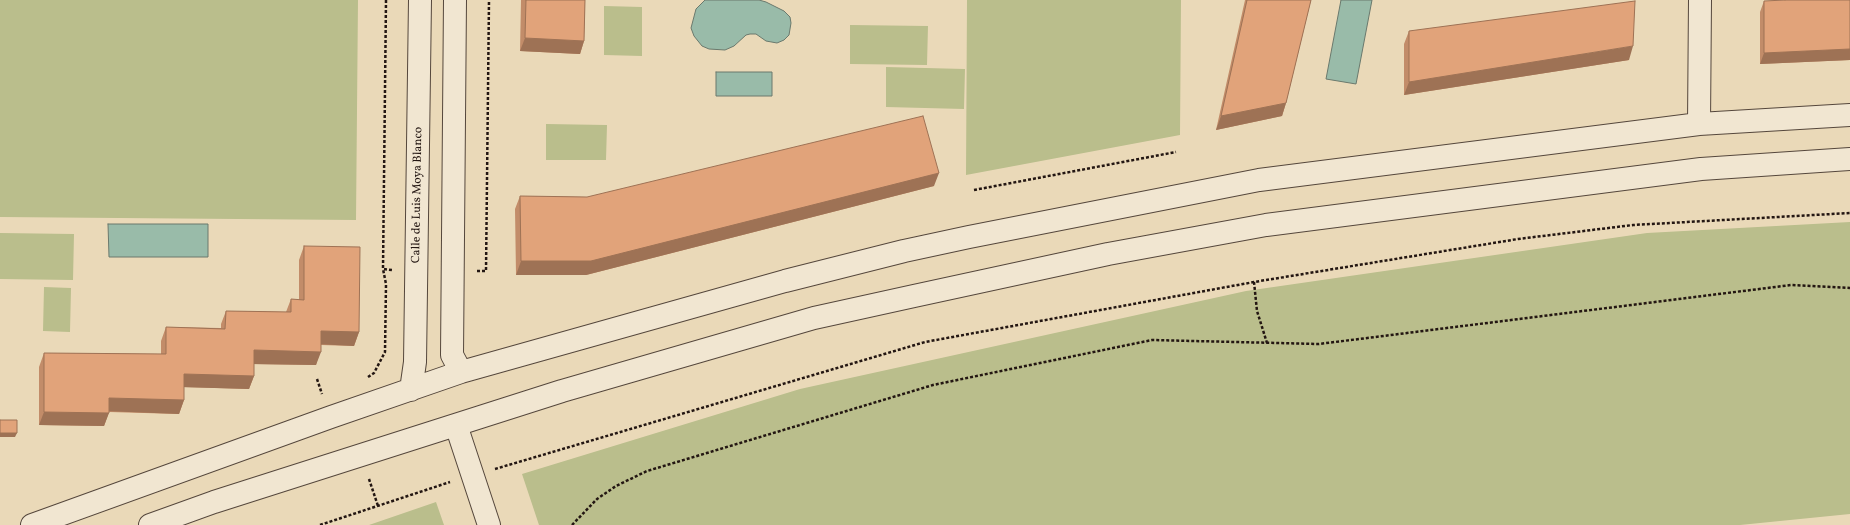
<!DOCTYPE html>
<style>
body{margin:0}
canvas{display:block;background:#ead9b8}
</style>
<canvas width="1850" height="525"></canvas>
<script>
const ctx = document.querySelector('canvas').getContext('2d');
ctx.lineJoin = 'round';
function fillPath(path, color) {
  ctx.fillStyle = color;
  ctx.fill(path, 'evenodd');
}
function toPath(rows) {
  const path = new Path2D();
  for (const r of rows) {
    path.moveTo(r[0], r[1]);
    for (let i = 2; i < r.length; i += 2) path.lineTo(r[i], r[i + 1]);
  }
  return path;
}
function strokePath(path, color, width, dash) {
  ctx.strokeStyle = color;
  ctx.lineWidth = width;
  ctx.lineCap = dash ? 'butt' : 'round';
  ctx.setLineDash(dash || []);
  ctx.stroke(path);
}
function drawText(font, color, halo, rows, align = 'center') {
  ctx.font = font + ' Vollkorn,serif';
  ctx.lineWidth = 3;
  ctx.setLineDash([]);
  ctx.textBaseline = 'middle';
  ctx.strokeStyle = halo;
  ctx.fillStyle = color;
  for (const [text, x, y, turn = 0] of rows) {
    ctx.save();
    ctx.translate(x, y);
    ctx.rotate((+turn || 0) * Math.PI / 180);
    ctx.textAlign = isNaN(turn) ? turn : align;
    if (halo) ctx.strokeText(text, 0, 0);
    ctx.fillText(text, 0, 0);
    ctx.restore();
  }
}
fillPath(toPath([
 [0,0,358,0,356,220,0,217],
 [967,0,1181,0,1180,135,966,175],
 [604,6,642,7,642,56,604,55],
 [850,25,928,26,927,65,850,64],
 [886,67,965,69,964,109,886,107],
 [546,124,607,125,606,160,546,160],
 [1850,222,1850,514,1740,525,539,525,522,474,800,389,1246,291,1647,233],
 [0,233,74,234,73,280,0,279],
 [44,287,71,288,70,332,43,331],
 [436,502,444,525,369,525]
]), '#babe8c');
const water = toPath([
 [705,0,759,0,766,2,784,11,790,17,791,23,789,35,784,40,777,43,766,41,756,34,750,34,746,35,734,46,725,50,709,49,702,46,694,36,691,28,696,9,705,0],
 [1341,0,1372,0,1356,84,1326,79,1341,0],
 [716,72,772,72,772,96,716,96,716,72],
 [108,224,208,224,208,257,109,257,108,224]
]);
fillPath(water, '#99bba9');
strokePath(water, '#6a796d', 1);
const minor = toPath([
 [455,0,452,355,461,372],
 [1699,124,1700,0],
 [411,390,415,362,420,0],
 [456,425,489,525],
 [32,525,331,417,461,372,785,281,904,251,969,237,1259,180,1699,124,1850,115],
 [150,525,214,502,562,391,814,318,914,296,1108,254,1266,225,1701,169,1850,159]
]);
strokePath(minor, '#55473c', 24);
strokePath(toPath([
 [386,0,383,269,392,270],
 [974,190,1176,152],
 [477,271,486,271,489,0],
 [1254,282,1257,311,1267,343],
 [368,377,374,373,385,352,386,284,383,269],
 [317,379,322,394],
 [495,469,925,342,1254,282,1518,239,1633,225,1850,213],
 [369,479,378,506],
 [320,525,450,482],
 [572,525,597,499,616,486,647,471,933,385,1152,340,1319,344,1791,285,1850,288]
]), '#231612', 2.5, [3, 2]);
strokePath(minor, '#f1e6d1', 22);
fillPath(toPath([
 [521,0,585,0,584,41,580,54,520,51],
 [1245,0,1311,0,1286,103,1282,116,1216,130],
 [1850,0,1850,60,1760,64,1760,12,1764,1],
 [1409,31,1629,60,1404,95,1404,44],
 [934,186,586,275,516,275,515,209,520,196,587,197],
 [304,246,359,332,354,346,321,345,316,365,254,364,254,376,249,389,184,387,184,400,179,414,109,412,104,426,39,425,39,367,44,353,161,354,161,341,166,327,221,328,221,324,226,311,286,312,291,299,299,300,299,260]
]), '#c28c69');
fillPath(toPath([
 [525,38,584,41,580,54,520,51],
 [1633,46,1629,60,1404,95,1409,82],
 [1850,49,1850,60,1760,64,1764,53],
 [1286,103,1282,116,1216,130,1221,116],
 [939,173,934,186,586,275,516,275,521,261],
 [321,331,359,332,354,346,316,344],
 [254,350,321,352,316,365,249,364],
 [184,374,254,376,249,389,179,387],
 [109,398,184,400,179,414,104,411],
 [44,412,109,413,104,426,39,425],
 [0,433,17,433,15,437,0,437]
]), '#9e7255');
const building = toPath([
 [526,0,585,0,584,41,525,38,526,0],
 [1247,0,1311,0,1286,103,1221,116,1247,0],
 [1785,0,1850,0,1850,49,1764,53,1764,1,1785,0],
 [1635,1,1633,46,1409,82,1409,31,1635,1],
 [923,116,939,173,591,261,521,261,520,196,587,197,923,116],
 [304,246,360,247,359,332,321,331,321,352,254,350,254,376,184,374,184,400,109,398,109,413,44,412,44,353,166,354,166,327,225,329,226,311,291,312,291,299,304,300,304,246],
 [0,420,17,420,17,433,0,433,0,420]
]);
fillPath(building, '#e1a37a');
strokePath(building, '#9e7255', 1);
drawText('12px', '#231612', '#f1e6d1', [
 ["Calle de Luis Moya Blanco",418,195,-89]
]);
</script>
